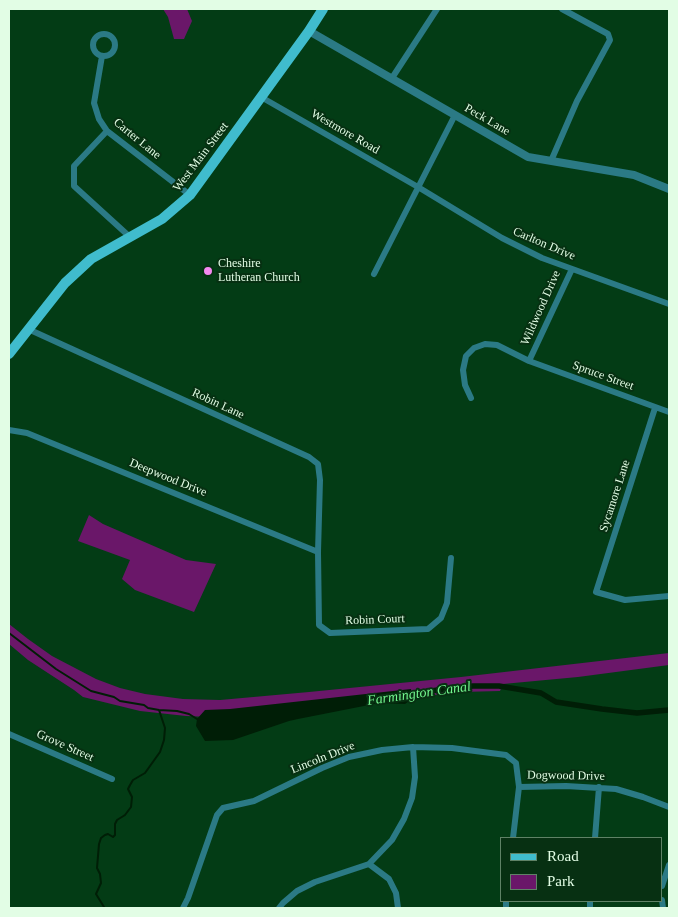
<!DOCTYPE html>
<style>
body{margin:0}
#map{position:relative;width:678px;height:917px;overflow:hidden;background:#033c15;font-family:"Times New Roman",serif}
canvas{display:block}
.frame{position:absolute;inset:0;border:10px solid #e2fde5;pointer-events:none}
.legend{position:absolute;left:500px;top:837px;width:162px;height:65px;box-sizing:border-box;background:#073012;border:1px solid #5f8266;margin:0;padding:6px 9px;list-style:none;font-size:15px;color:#e2fde5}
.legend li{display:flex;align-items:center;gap:10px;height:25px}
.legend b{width:25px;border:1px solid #5f8266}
</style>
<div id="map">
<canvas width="678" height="917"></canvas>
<div class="frame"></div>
<ul class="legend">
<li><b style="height:6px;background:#40bccd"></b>Road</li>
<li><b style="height:14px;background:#6a1769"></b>Park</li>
</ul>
</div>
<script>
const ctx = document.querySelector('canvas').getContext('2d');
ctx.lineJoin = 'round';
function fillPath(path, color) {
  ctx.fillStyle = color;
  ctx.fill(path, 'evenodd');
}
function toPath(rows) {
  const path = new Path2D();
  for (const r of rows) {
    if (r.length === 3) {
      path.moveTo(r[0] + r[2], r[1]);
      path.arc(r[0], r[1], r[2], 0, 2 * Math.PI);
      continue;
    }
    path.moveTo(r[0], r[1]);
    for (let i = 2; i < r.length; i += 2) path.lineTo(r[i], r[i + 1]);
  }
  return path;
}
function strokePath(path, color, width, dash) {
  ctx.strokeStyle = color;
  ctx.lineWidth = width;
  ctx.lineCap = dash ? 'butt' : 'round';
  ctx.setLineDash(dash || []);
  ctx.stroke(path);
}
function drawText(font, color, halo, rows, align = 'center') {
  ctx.font = font + ' "Times New Roman",serif';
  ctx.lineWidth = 4;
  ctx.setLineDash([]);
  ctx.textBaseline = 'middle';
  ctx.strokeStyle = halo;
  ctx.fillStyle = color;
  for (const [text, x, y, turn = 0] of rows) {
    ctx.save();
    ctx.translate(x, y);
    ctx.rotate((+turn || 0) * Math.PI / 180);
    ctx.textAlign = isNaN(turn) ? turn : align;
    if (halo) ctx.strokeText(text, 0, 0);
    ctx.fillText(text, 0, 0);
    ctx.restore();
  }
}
fillPath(toPath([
 [163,9,187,9,192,21,184,39,174,39,168,17],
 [89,515,103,524,186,560,216,564,194,612,135,590,122,579,130,560,78,541],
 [9,624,28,639,52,656,96,679,120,688,145,694,183,699,220,700,309,692,461,677,669,653,669,665,578,677,503,684,500,691,461,692,300,710,209,717,186,716,140,711,83,697,74,690,28,660,9,644]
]), '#6a1769');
fillPath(toPath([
 [411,689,412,699,405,704,379,703,298,719,289,721,233,740,205,741,196,726,197,719,205,710,230,709]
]), '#001e06');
strokePath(toPath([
 [9,633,56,669,91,691,114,697,120,701,144,705,148,708,159,710,177,711,189,714,197,719],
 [104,907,96,894,101,883,100,874,97,868,99,844,101,838,105,835,108,834,113,837,115,835,115,824,117,820,125,815,131,807,132,797,128,789,130,785,133,780,145,773,160,752,164,740,165,728,159,710]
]), '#001e06', 2);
strokePath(toPath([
 [406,695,444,689,473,686,499,686,541,693,556,702,602,709,637,713,669,710]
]), '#001e06', 5.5);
strokePath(toPath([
 [104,45,11],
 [102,56,94,103,99,119,107,131,190,195],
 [392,78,437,9],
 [261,97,418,187,502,238,542,258,669,304],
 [107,131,74,166,74,186,130,237],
 [551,161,577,101,610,40,608,34,562,9],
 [374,274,455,115],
 [28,329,309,457,318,464,320,480,318,552,319,625,330,633,428,629,441,618,447,603,451,558],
 [529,361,572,269],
 [471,398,465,385,463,370,466,356,474,348,485,344,497,345,529,361,669,412],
 [655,408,596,592,625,600,669,596],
 [9,430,27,433,318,552],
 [9,734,112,779],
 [519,787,566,786,616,789,643,797,669,807],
 [595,838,599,787],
 [369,864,389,879,396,893,398,908],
 [662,886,669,865],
 [662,900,663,908],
 [183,908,188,898,217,815,223,808,254,801,322,768,349,757,382,750,413,747,452,748,506,755,516,763,519,787,513,838],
 [279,908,283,903,297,891,315,882,369,864,392,840,404,819,412,798,415,777,413,747],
 [506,908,506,901],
 [590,908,590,901]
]), '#2b7a85', 6);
strokePath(toPath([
 [309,31,528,157,634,175,669,189]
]), '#2b7a85', 8);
strokePath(toPath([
 [9,354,65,283,91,259,162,219,190,195,309,31,323,9]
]), '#40bccd', 10);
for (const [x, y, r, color] of [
 [208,271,5,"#f489f0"]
]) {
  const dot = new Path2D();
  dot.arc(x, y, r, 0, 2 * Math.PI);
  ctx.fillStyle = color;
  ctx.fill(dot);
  strokePath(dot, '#073012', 2);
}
drawText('12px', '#e2fde5', '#073012', [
 ["Peck Lane",487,120,30],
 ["Westmore Road",345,132,30],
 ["Carter Lane",137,139,39],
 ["West Main Street",201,157,-53],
 ["Carlton Drive",544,244,23],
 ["Wildwood Drive",541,308,-66],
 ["Spruce Street",603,376,20],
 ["Robin Lane",218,404,25],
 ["Deepwood Drive",168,478,22],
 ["Sycamore Lane",615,496,-72],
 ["Robin Court",375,620,-2],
 ["Grove Street",65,746,24],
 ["Lincoln Drive",323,758,-22],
 ["Dogwood Drive",566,776,1]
]);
drawText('12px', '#e2fde5', '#073012', [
 ["Cheshire",218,264],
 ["Lutheran Church",218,278]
], 'left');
drawText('italic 14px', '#74f78f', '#073012', [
 ["Farmington Canal",419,694,-8]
]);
</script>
